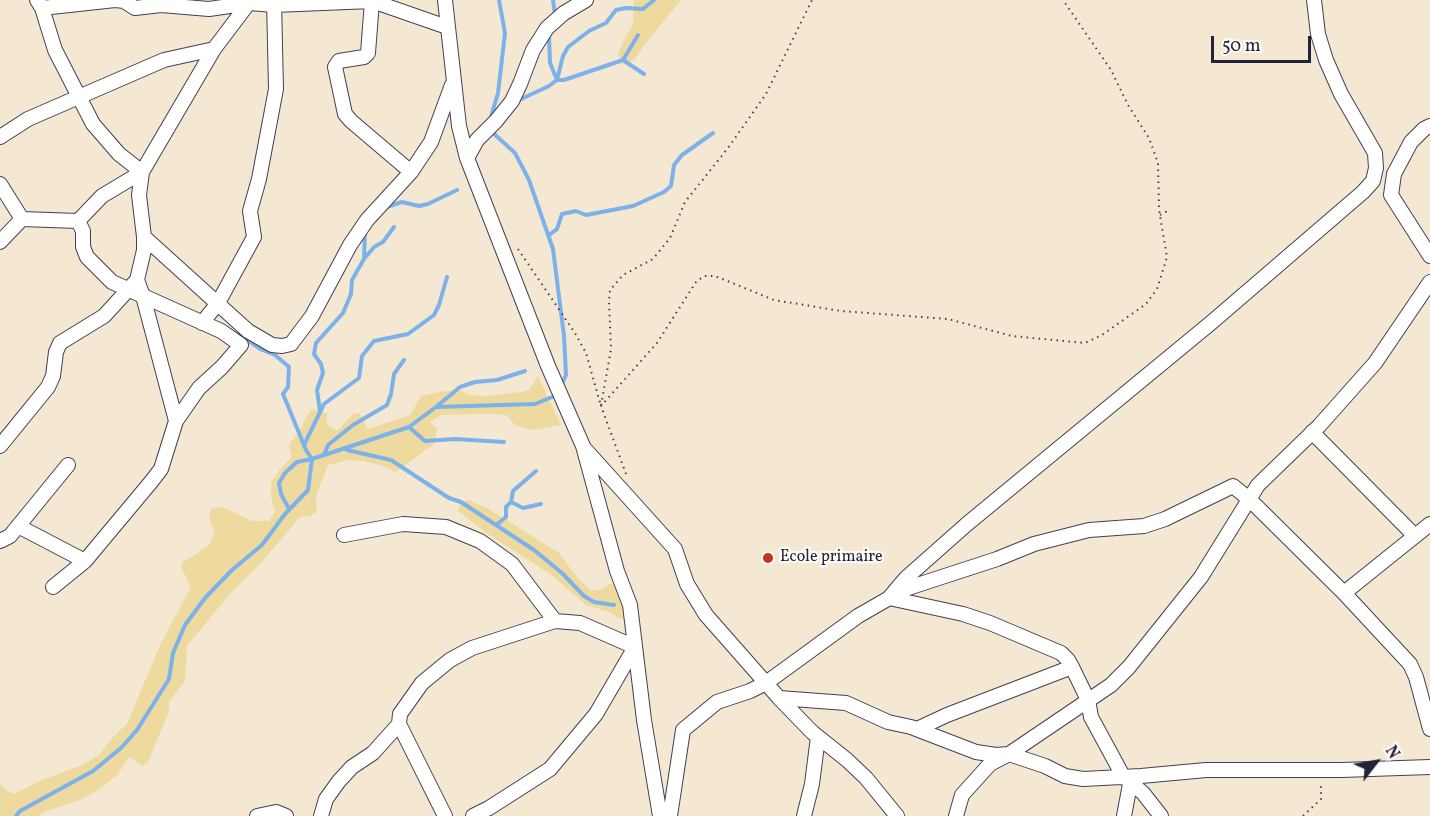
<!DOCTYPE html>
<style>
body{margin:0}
#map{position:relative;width:1430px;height:816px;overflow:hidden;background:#f5e8d2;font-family:Vollkorn,serif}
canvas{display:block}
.north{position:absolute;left:1346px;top:732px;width:60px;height:60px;-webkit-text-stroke:4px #fdfcf7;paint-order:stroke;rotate:59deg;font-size:16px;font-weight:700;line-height:24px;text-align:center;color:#22223b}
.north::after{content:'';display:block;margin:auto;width:21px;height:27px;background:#22223b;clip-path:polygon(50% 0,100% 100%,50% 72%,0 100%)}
.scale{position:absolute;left:1211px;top:36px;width:100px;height:27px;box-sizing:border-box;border:3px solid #22223b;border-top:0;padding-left:8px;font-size:18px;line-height:21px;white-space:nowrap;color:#22223b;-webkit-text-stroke:4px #fdfcf7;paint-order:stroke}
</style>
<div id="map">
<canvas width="1430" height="816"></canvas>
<div class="north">N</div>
<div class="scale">50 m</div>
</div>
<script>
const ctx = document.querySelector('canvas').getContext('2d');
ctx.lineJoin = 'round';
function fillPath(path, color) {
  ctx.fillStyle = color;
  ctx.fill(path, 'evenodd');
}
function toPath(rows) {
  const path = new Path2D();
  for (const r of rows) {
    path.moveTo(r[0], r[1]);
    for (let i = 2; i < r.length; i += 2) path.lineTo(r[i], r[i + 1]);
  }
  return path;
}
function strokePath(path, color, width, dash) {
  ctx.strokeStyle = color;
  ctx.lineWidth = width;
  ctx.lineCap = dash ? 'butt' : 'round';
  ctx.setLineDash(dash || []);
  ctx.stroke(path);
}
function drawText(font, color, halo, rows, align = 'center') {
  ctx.font = font + ' Vollkorn,serif';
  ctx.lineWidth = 4.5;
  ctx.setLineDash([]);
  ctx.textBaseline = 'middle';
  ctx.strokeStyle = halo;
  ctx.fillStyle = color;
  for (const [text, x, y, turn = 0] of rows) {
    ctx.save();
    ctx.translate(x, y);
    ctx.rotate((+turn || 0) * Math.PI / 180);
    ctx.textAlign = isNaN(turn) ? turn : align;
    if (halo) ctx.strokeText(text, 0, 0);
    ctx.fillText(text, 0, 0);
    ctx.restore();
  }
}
fillPath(toPath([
 [634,0,681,0,645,44,635,59,624,65,618,55,622,44,633,24],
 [538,376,561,425,535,430,516,426,506,415,495,414,441,415,430,422,437,429,434,444,396,472,380,465,363,461,348,460,328,465,316,496,317,511,311,516,300,517,261,563,230,594,187,646,185,681,169,702,169,711,148,762,142,766,129,757,118,774,100,789,80,800,47,811,38,816,0,816,0,784,5,789,14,794,40,781,84,764,100,754,113,737,127,724,161,643,191,587,181,568,182,563,208,546,215,533,209,519,211,509,222,507,252,521,269,521,275,512,271,496,271,483,279,470,292,457,289,445,301,428,311,409,327,413,327,424,337,431,354,413,359,413,368,429,410,415,421,396,445,391,462,391,469,395,485,396,522,392,529,390],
 [469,500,489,509,559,553,577,577,590,590,600,590,609,584,614,584,623,591,631,610,625,619,618,618,612,613,586,605,550,574,485,532,458,511,461,502]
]), '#eeda9e');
strokePath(toPath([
 [553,0,555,15],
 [550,33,549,37,550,63,557,80,564,80,623,60,644,74],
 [623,60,638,35],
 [519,100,549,86,557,80,563,56,568,47,589,31,606,23,616,10,626,8,643,9,654,0],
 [490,120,498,93,505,33,499,0],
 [491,131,515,153,529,180,553,249,564,336,566,375,561,386],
 [384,208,402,202,419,206,428,204,457,190],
 [549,235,557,229,562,214,576,211,586,215,633,206,664,192,671,186,674,165,682,155,713,133],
 [364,259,374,247,383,242,394,227],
 [238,333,260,349,275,355,289,367,288,387,283,394,306,450,312,459,297,462,285,473,279,483,281,494,289,509],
 [436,407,460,387,475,382,497,380,525,371],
 [320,411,317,390,323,373,321,364,314,354,316,343,343,313,351,294,352,280,364,259,365,231],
 [409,427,425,441,455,439,504,442],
 [304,445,324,404,359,378,362,356,374,341,408,334,434,315,439,305,447,277],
 [347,450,391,460,449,498,461,502,534,550,562,573,584,596,594,602,614,605],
 [324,455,328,445,353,425,387,405,391,394,394,374,404,360],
 [511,502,523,508,541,504],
 [496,525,506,517,506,507,511,502,513,491,536,471],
 [16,816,20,811,93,771,121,748,137,730,169,679,173,653,185,625,205,598,232,570,262,545,285,514,308,490,312,459,409,427,436,407,535,404,557,395]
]), '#7cb1ea', 4);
const minor = toPath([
 [116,0,124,1,135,8,161,5,209,9,250,3,274,5,372,1,447,27],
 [445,0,459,126,467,158,548,366,583,446,617,571,630,605,644,720,660,816],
 [372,1,368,53,364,57,339,61,335,67,345,114,351,121,411,172],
 [42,8,115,0],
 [1430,126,1424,129,1411,142,1394,174,1391,195,1430,256],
 [0,137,28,119,164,60,214,49],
 [467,158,477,140,496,121,512,101,520,84,533,50,547,28,564,13,586,0],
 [0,184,22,219,78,221,102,196,142,172,119,154,93,124,55,50,42,8,37,0],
 [78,221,83,231,83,247,87,257,112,282,221,331,241,345,222,367,199,388,176,421],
 [144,237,248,331,272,345,282,346,291,344,312,316,350,245,367,220,411,172,431,142,452,85],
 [0,242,22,219],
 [202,323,218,303,254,237,250,211,259,179,276,89,274,0],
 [1312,432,1414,535],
 [0,446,48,387,53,376,56,352,60,343,104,316,137,280,144,250,144,237,139,195,142,172,214,49,251,0],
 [584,448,675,549,687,584,706,615,779,698,812,732,847,760,866,778,897,816],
 [18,526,85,561],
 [344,535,403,524,446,527,480,541,512,564,555,621],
 [0,541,10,536,68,465],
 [53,587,85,561,151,482,161,469,176,421,143,296,137,280],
 [1344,593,1430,524],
 [779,698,846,703,888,722,911,727,976,752,996,755,1009,754,1045,766,1065,776,1083,779,1141,776,1206,770,1341,770,1430,767],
 [917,729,947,715,1072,667],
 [257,816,276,812,286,816],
 [321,816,326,799,339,781,352,767,373,753,399,724],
 [445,816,399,724,400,714,422,683,450,660,472,648,555,621,580,623,635,647,596,714,550,769,489,808,473,816],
 [670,816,683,730,717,702,750,691,766,683,858,616,905,589,997,559,1034,544,1089,530,1144,526,1165,519,1233,486,1249,499,1344,593,1410,664,1416,677,1430,729],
 [804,816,812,784,818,737],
 [956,816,962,795,990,764,1009,754,1111,685,1129,667,1201,577,1258,485,1319,426,1375,363,1430,282],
 [1124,816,1130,784],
 [1161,816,1143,793,1123,776,1091,717,1088,700,1072,667,1068,660,1061,653,990,623,963,614,889,598,906,578,967,524,1212,322,1363,192,1373,181,1376,168,1375,153,1341,94,1326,60,1318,34,1314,0]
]);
strokePath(minor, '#424052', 16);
strokePath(toPath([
 [1160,215,1169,210],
 [518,249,575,333,586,353,601,406,611,349,609,302,610,290,623,275,653,259,670,238,685,202,728,148,766,94,812,0],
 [626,474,601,406,657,343,696,282,704,276,715,276,774,300,841,311,948,319,1012,336,1085,343,1102,335,1146,304,1157,289,1167,257,1159,210,1158,163,1149,138,1128,105,1111,70,1063,0],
 [1303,816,1321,799,1321,782]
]), '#424052', 2, [1.5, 4.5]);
strokePath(minor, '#fff', 14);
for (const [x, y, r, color] of [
 [768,558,6,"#c8321e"]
]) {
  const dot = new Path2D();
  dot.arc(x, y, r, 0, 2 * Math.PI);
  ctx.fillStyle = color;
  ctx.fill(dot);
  strokePath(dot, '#fdfcf7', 2);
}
drawText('16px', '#22223b', '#fdfcf7', [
 ["Ecole primaire",780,558]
], 'left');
</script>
